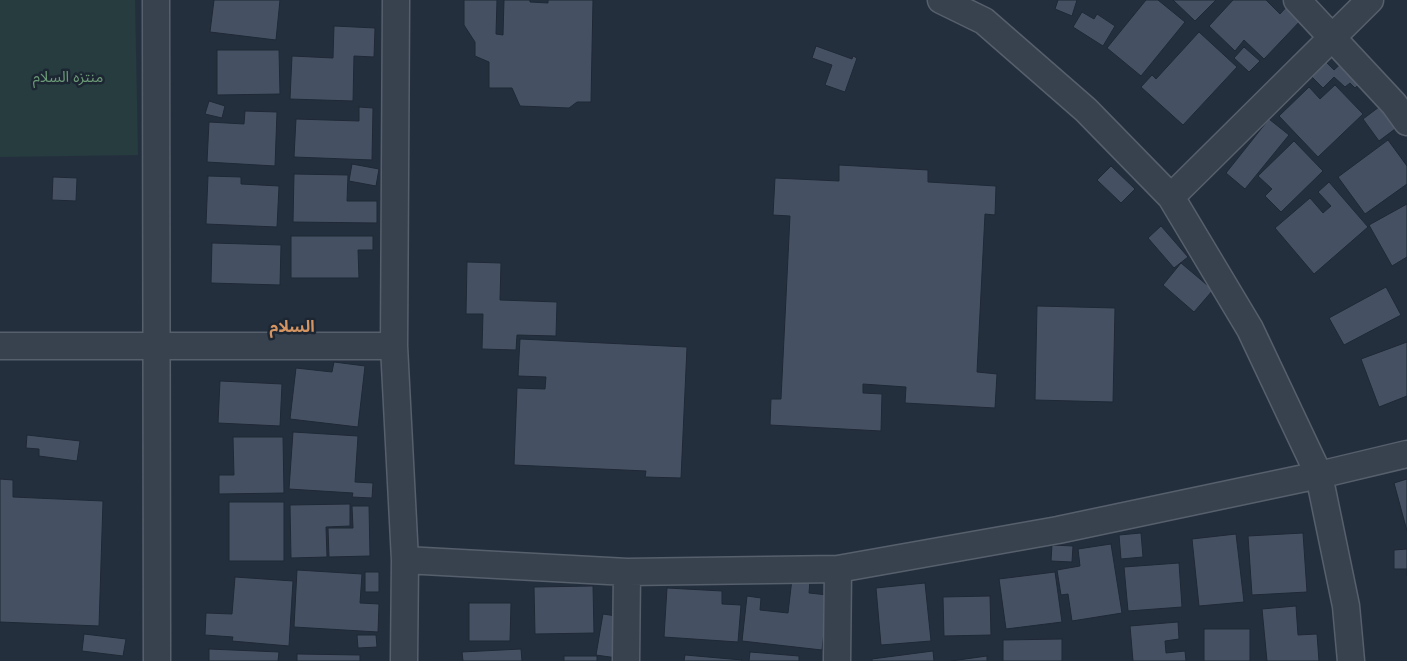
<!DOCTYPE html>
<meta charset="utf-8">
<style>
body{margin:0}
canvas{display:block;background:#242f3e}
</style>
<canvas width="1407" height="661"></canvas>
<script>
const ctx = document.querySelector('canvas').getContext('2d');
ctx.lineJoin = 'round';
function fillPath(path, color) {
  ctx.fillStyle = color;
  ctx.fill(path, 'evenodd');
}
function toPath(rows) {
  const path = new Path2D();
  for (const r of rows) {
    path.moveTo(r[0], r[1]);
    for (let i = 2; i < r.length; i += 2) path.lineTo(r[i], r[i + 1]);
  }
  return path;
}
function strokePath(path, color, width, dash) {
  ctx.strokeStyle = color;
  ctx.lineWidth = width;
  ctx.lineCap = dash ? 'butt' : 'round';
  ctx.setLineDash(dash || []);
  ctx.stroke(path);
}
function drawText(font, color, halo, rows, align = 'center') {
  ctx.font = font + ' Arial,"Noto Sans Arabic",sans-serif';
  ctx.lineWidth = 5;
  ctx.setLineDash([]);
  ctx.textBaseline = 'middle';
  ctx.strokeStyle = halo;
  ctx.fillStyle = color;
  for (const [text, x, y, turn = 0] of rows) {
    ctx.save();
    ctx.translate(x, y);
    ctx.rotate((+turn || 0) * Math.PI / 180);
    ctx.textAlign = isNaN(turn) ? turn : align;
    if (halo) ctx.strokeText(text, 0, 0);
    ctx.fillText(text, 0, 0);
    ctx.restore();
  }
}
fillPath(toPath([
 [0,0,135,0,138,155,0,157]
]), '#263c3f');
const building = toPath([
 [214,0,280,0,276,40,210,32,214,0],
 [464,0,497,0,496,34,503,35,504,0,530,0,530,2,548,3,548,0,593,0,591,102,577,102,569,108,520,106,512,88,489,88,489,62,475,56,475,42,464,25,464,0],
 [1058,0,1077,0,1072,16,1055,9,1058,0],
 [1146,0,1158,0,1185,22,1141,76,1107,48,1146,0],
 [1173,0,1216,0,1195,21,1173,0],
 [1233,0,1266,0,1280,14,1289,4,1303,18,1264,59,1244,40,1235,51,1209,26,1233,0],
 [1082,12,1094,19,1097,14,1115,26,1103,46,1073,27,1082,12],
 [334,26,375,28,374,57,354,56,353,101,290,99,292,56,333,58,334,26],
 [1199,32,1237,67,1183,125,1141,87,1152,75,1156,79,1199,32],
 [816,46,852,59,853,56,857,58,845,92,825,85,832,65,812,58,816,46],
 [1244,47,1260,61,1249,72,1234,58,1244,47],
 [217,50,279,50,280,94,217,95,217,50],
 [1346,59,1365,78,1355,88,1350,83,1345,87,1334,77,1323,88,1309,74,1324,60,1334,70,1346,59],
 [1335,85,1363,114,1318,157,1279,116,1309,87,1320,99,1335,85],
 [209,101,225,106,222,118,205,114,209,101],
 [1383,104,1399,126,1379,141,1363,119,1383,104],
 [359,107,373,108,372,160,294,157,296,119,359,121,359,107],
 [245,111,277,112,275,166,207,162,209,122,244,124,245,111],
 [1269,119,1289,135,1245,189,1226,173,1269,119],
 [1388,140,1407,166,1407,184,1365,214,1338,177,1388,140],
 [1294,141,1323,171,1281,212,1265,196,1272,189,1258,176,1294,141],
 [352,164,379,169,376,186,349,181,352,164],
 [839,165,928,170,928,182,996,186,995,215,985,214,977,372,997,374,995,408,905,403,906,387,863,384,863,393,882,394,881,431,770,425,771,399,781,399,790,216,773,215,775,178,839,181,839,165],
 [1111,166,1135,189,1121,203,1097,180,1111,166],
 [294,174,348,175,347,201,377,201,377,223,293,222,294,174],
 [208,176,241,177,241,184,279,186,277,227,206,224,208,176],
 [53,177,77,178,76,201,52,200,53,177],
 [1329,182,1368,227,1314,274,1275,228,1310,198,1323,213,1331,206,1318,192,1329,182],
 [1407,204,1407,257,1392,266,1369,225,1407,204],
 [1161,226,1188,257,1174,268,1148,238,1161,226],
 [291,236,373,236,373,250,358,250,359,278,291,278,291,236],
 [212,243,281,245,280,285,211,283,212,243],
 [467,262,501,263,500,300,557,302,556,336,517,335,516,350,482,349,483,314,466,314,467,262],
 [1181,263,1213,290,1194,312,1163,285,1181,263],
 [1386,287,1401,315,1344,345,1329,318,1386,287],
 [1037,306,1115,308,1113,402,1035,400,1037,306],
 [520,339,687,347,681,478,645,477,646,471,514,465,517,388,545,389,546,377,518,376,520,339],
 [1407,342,1407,396,1379,407,1361,359,1407,342],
 [334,362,365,366,358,427,290,419,296,368,332,372,334,362],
 [220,381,282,384,280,426,218,423,220,381],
 [293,432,358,436,355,482,373,483,372,498,352,497,353,493,289,489,293,432],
 [27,435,80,441,77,461,39,456,39,449,26,448,27,435],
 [233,437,283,437,284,493,219,494,219,475,234,475,233,437],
 [0,479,13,480,13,497,103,501,99,626,0,622,0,479],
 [1407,479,1407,531,1394,483,1407,479],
 [229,502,284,502,284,561,229,561,229,502],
 [350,504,350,526,326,527,327,557,291,558,290,505,350,504],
 [352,506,369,506,370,556,329,557,328,528,353,528,352,506],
 [1141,533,1143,557,1121,559,1119,535,1141,533],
 [1303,533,1307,592,1252,595,1248,536,1303,533],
 [1236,534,1244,602,1199,606,1192,539,1236,534],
 [1111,544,1122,613,1072,621,1068,594,1061,595,1057,570,1080,566,1078,549,1111,544],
 [1052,545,1073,546,1072,562,1051,561,1052,545],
 [1407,549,1407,576,1407,569,1394,569,1394,550,1407,549],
 [1179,563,1182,607,1128,611,1124,567,1179,563],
 [297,570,362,574,360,603,379,604,378,632,294,627,297,570],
 [365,572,379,572,379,592,365,592,365,572],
 [1055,572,1062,622,1006,629,999,579,1055,572],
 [235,577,293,581,289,646,232,641,233,637,205,635,206,613,232,614,235,577],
 [792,579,810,580,809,593,828,595,822,650,742,641,747,596,761,598,760,610,788,613,792,579],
 [925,583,931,641,881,645,876,588,925,583],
 [593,586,594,633,535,634,534,587,593,586],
 [667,588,722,591,722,604,741,605,738,642,664,637,667,588],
 [990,596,991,635,944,636,943,597,990,596],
 [469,603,511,603,510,641,469,641,469,603],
 [1296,606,1298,635,1317,634,1319,661,1267,661,1262,609,1296,606],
 [603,614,623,617,617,658,596,655,603,614],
 [1178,622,1179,639,1165,641,1166,653,1185,651,1186,661,1133,661,1130,626,1178,622],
 [1204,629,1250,629,1250,661,1204,661,1204,629],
 [84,634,126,639,123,656,82,651,84,634],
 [357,635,376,635,377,647,358,648,357,635],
 [1062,639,1062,661,1003,661,1003,640,1062,639],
 [209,649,279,652,278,661,209,661,209,649],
 [521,649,522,661,463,661,462,652,521,649],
 [933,651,934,661,872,661,872,659,933,651],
 [750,652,799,656,799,661,749,661,750,652],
 [297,654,360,655,360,661,297,661,297,654],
 [685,655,742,660,741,661,684,661,685,655],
 [564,656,597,656,597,661,564,661,564,656],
 [987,656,987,661,951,661,987,656]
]);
fillPath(building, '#455162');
strokePath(building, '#1f2835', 1);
const street = toPath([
 [156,0,157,661],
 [396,0,394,346,405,560,404,661],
 [941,0,984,21,1086,110,1171,197,1250,329,1319,475,1346,606,1351,661],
 [1297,0,1394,104,1407,122],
 [1171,197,1370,0],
 [0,346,394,346],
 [405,560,627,572,838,569,1058,530,1319,475,1407,454],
 [626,661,627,572],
 [837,661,838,569]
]);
strokePath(street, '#565f6c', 29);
strokePath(street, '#38414e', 26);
drawText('15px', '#6b9a76', '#1d2633', [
 ["منتزه السلام",68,78]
]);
drawText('bold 16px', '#d59563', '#1d2633', [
 ["السلام",292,328]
]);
</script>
